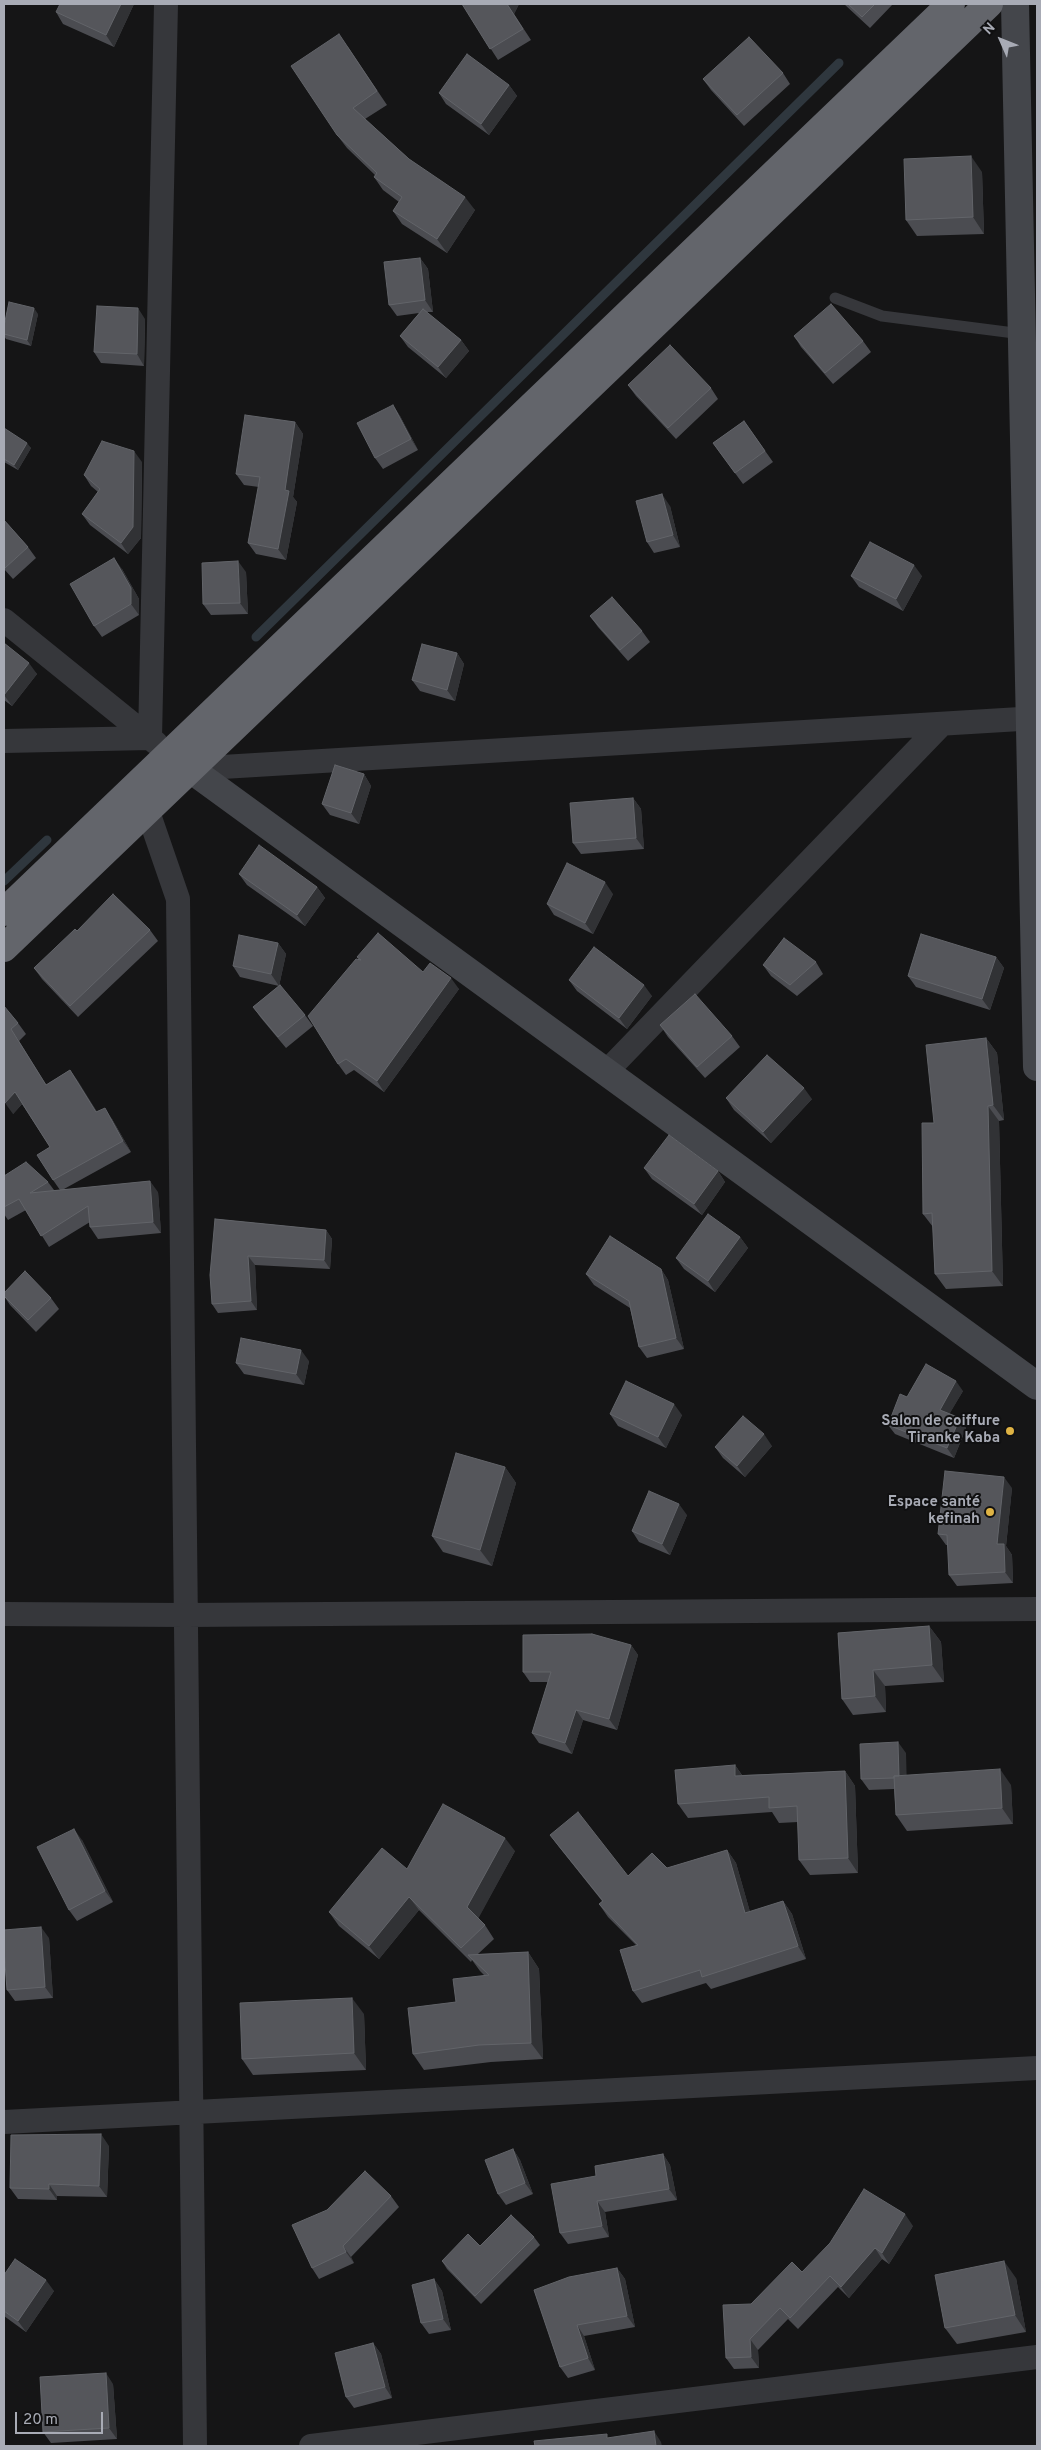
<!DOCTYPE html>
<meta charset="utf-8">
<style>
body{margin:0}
#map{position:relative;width:1041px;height:2450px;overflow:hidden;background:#151516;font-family:Overpass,sans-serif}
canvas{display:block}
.frame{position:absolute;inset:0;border:5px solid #a8abb5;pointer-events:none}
.north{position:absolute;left:976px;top:15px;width:50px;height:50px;-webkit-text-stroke:4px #101011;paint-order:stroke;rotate:314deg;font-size:14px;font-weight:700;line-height:20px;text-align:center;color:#a8abb5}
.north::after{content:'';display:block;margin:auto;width:18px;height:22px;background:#a8abb5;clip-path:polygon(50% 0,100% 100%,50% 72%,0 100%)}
.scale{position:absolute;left:15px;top:2412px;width:88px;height:22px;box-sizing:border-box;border:2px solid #a8abb5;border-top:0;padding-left:6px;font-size:15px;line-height:18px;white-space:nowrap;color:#a8abb5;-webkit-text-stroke:4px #101011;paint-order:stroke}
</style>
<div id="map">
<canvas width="1041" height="2450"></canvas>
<div class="frame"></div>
<div class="north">N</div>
<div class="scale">20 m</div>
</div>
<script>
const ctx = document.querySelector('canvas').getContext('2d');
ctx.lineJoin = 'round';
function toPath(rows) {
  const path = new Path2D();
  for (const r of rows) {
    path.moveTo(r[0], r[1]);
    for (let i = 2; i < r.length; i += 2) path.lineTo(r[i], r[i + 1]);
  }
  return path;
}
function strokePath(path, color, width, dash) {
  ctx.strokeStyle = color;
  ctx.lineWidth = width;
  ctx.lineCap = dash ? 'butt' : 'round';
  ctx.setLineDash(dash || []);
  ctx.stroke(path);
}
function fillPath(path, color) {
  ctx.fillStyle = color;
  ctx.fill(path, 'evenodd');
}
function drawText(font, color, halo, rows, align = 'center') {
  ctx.font = font + ' Overpass,sans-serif';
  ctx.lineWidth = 4;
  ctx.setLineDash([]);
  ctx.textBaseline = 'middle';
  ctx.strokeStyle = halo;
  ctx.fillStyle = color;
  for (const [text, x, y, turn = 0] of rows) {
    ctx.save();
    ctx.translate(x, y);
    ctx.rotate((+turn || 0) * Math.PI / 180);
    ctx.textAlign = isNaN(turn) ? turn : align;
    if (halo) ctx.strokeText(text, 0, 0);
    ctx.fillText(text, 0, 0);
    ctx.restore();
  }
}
strokePath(toPath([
 [256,637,839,63],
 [4,881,47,840]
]), '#2f373e', 9);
strokePath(toPath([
 [835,298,882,316,1022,334]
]), '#36373b', 11);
strokePath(toPath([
 [4,620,156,743],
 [4,741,150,738,166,4],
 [189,769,1037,718],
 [147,809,178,899,195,2446],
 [606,1072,942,724],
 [4,1614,186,1615,1037,1609],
 [4,2122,1037,2068],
 [311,2446,1037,2357]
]), '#36373b', 24);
strokePath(toPath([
 [1015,4,1037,1067],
 [171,755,1037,1386]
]), '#44464b', 28);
strokePath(toPath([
 [4,912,951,4],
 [4,948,989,4]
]), '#63656b', 28);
fillPath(toPath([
 [134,4,114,47,63,24,56,12],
 [462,4,519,4,514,14,531,40,498,60],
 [844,4,893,4,870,28],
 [348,47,387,105,365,119,409,159,475,210,447,253,402,224,393,211,399,202,383,190,374,177,375,175,347,148,337,135],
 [783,73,790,84,744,126,711,90,703,79],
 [509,85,517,96,489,135,446,104,439,93],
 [982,172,984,234,917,236,906,220],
 [420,258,428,269,433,312,426,312,461,340,469,351,446,378,408,347,400,336,419,313,397,316,389,305],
 [38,314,31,346,6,339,4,336,4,326],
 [145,319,144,366,101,363,94,352],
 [794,336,863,341,871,352,833,384,801,347],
 [628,385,711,388,718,399,676,439,636,396],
 [393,405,400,416,418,450,383,469,375,458],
 [744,421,773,462,743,484,713,443],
 [295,422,303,434,293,497,297,502,286,560,256,554,248,543,259,487,244,485,236,474],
 [4,428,31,448,18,470,4,462],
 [142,462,141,538,128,554,90,525,82,514,98,492,91,486,84,475],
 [670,506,680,547,654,553,647,542],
 [4,520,28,547,36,558,13,579,4,569],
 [122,569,139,599,139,615,102,637,94,626],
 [246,572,248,614,211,615,203,604],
 [851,576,922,576,903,611,859,587],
 [590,616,642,631,650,642,628,661,598,627],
 [4,643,37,674,12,706,4,700],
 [457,653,464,664,455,701,420,691,412,680],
 [364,774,371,786,359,824,330,815,322,804],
 [633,798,641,809,644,849,581,854,573,843],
 [239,874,317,887,325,898,305,926,247,885],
 [613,894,593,934,554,915,547,904],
 [150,930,158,941,78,1017,42,979,34,968,77,931],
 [278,943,286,954,279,986,305,1015,313,1026,286,1048,261,1018,253,1007,279,986,240,977,233,966],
 [357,957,423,972,459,989,384,1092,354,1070,346,1075,338,1064,359,959],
 [996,957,1004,968,990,1010,916,987,908,976],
 [816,962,823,974,797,996,771,976,763,965],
 [569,980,652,996,627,1029,577,991],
 [4,1006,18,1023,26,1034,19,1041,46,1085,70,1070,97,1112,112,1119,131,1152,64,1189,158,1192,161,1233,98,1239,90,1227,90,1222,49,1247,26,1210,8,1220,4,1214,4,1176,48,1182,54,1190,60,1190,53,1180,50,1147,22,1104,13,1114],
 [660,1025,732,1036,740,1047,705,1078,668,1037],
 [986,1038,997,1053,1004,1120,999,1121,1003,1286,946,1289,935,1274,933,1227,923,1214,934,1123],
 [726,1098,812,1099,771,1143,734,1110],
 [644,1168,718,1171,725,1182,702,1215,652,1179],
 [215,1219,326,1230,332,1239,330,1269,255,1265,257,1310,218,1313,212,1304],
 [740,1237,748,1248,715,1292,684,1269,676,1258],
 [661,1269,668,1280,684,1349,647,1358,639,1347,630,1308,594,1285,586,1274],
 [4,1293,51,1298,59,1309,36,1332,10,1305,4,1296],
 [309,1361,304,1385,244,1374,236,1363],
 [963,1391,949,1414,966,1428,954,1458,895,1434,888,1425,907,1397],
 [610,1414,682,1415,666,1448,618,1426],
 [772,1446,745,1477,723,1458,715,1447],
 [505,1467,516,1483,492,1566,443,1552,432,1536],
 [1012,1488,1006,1546,1012,1555,1013,1583,957,1586,949,1575,948,1545,946,1545,938,1534],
 [687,1515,670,1555,639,1542,632,1531],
 [929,1626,941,1642,944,1682,885,1686,886,1712,853,1715,842,1699,838,1633],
 [631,1645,638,1655,617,1730,583,1720,572,1754,539,1743,532,1733,548,1682,530,1682,523,1672],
 [906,1753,906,1775,1011,1785,1013,1824,907,1831,896,1815,894,1789,869,1790,861,1779],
 [735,1765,742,1775,845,1771,855,1786,858,1873,810,1875,799,1860,798,1822,779,1823,772,1812,688,1818,678,1804],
 [550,1835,628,1876,667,1868,727,1850,736,1863,750,1912,783,1901,792,1914,806,1959,711,1989,706,1983,642,2003,633,1991,636,1945,608,1917,599,1904,602,1901,559,1847],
 [82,1840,113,1902,77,1921,69,1910],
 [515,1851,478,1918,485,1925,494,1939,478,1954,528,1952,539,1969,543,2059,491,2062,424,2070,413,2054,456,2002,484,1975,480,1971,472,1960,471,1962,419,1910,379,1959,339,1926,329,1912,407,1869],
 [49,1938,53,1998,15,2001,7,1990],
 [364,2014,366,2070,253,2075,242,2059],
 [109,2146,107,2197,57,2196,57,2200,18,2199,10,2188],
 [513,2149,520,2160,533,2194,506,2205,498,2194],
 [663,2154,670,2165,677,2200,605,2212,609,2237,568,2244,560,2233,596,2176],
 [391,2196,399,2207,351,2257,354,2263,319,2279,312,2268],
 [913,2226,889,2264,882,2259,849,2298,838,2287,798,2329,788,2319,758,2350,759,2368,734,2369,726,2358,751,2304,802,2272],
 [534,2237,540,2245,481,2304,447,2269,442,2261,480,2246],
 [617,2268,625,2279,635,2327,584,2336,595,2370,568,2378,560,2367,534,2290],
 [4,2275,54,2291,26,2332,4,2316],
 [1016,2278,1026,2332,957,2344,945,2328],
 [434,2279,442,2291,451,2330,429,2334,421,2323],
 [373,2343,381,2354,392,2398,354,2408,346,2397],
 [113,2384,117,2439,51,2443,43,2432]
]), '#4b4c51');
fillPath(toPath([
 [121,4,134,4,114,47,106,35],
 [507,4,519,4,514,14,531,40],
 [509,85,517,96,489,135,481,124],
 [971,156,982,172,984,234,973,217],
 [465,197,475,210,447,253,437,239],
 [420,258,428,269,433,312,425,300],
 [34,308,38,314,31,346,27,340],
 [138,308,145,319,144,366,137,354],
 [461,340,469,351,446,378,438,367],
 [393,405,400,416,418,450,411,439],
 [295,422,303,434,293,497,297,502,286,560,278,549,285,490],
 [27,443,31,448,18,470,14,465],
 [134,451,142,462,141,538,128,554,121,543],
 [662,494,670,506,680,547,673,535],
 [114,558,122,569,139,599,139,615,131,604],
 [238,561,246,572,248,614,240,603],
 [914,565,922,576,903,611,896,599],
 [457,653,464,664,455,701,447,690],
 [29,663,37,674,12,706,4,695],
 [364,774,371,786,359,824,351,813],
 [633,798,641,809,644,849,636,838],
 [605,882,613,894,593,934,585,923],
 [317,887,325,898,305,926,297,915],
 [278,943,286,954,279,986,271,974],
 [996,957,1004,968,990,1010,982,999],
 [451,978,459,989,384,1092,377,1081],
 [644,985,652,996,627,1029,619,1018],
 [11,1029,19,1041,54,1097,46,1085],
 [986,1038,997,1053,1004,1120,993,1105],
 [70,1070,78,1081,104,1123,96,1112],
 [804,1088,812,1099,771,1143,763,1132],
 [15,1092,23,1103,13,1114,5,1103],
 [988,1106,999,1121,1003,1286,992,1271],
 [105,1108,112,1119,131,1152,123,1141],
 [718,1171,725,1182,702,1215,694,1204],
 [150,1181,158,1192,161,1233,153,1222],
 [326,1230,332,1239,330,1269,324,1260],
 [740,1237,748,1248,715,1292,708,1281],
 [248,1256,255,1265,257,1310,251,1301],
 [661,1269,668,1280,684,1349,676,1338],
 [301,1350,309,1361,304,1385,296,1374],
 [956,1381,963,1391,946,1420,940,1410],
 [674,1404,682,1415,666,1448,658,1437],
 [960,1418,966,1428,954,1458,947,1448],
 [764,1434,772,1446,745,1477,737,1466],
 [505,1467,516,1483,492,1566,480,1550],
 [1004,1477,1012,1488,1006,1546,1012,1555,1013,1583,1005,1572,997,1544],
 [679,1504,687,1515,670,1555,662,1544],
 [929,1626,941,1642,944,1682,932,1665],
 [631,1645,638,1655,617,1730,609,1719],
 [873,1670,885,1686,886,1712,875,1696],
 [576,1710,583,1720,572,1754,565,1743],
 [898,1742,906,1753,907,1789,899,1778],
 [735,1765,745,1780,735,1776],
 [1000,1769,1011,1785,1013,1824,1002,1808],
 [845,1771,855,1786,858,1873,848,1858],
 [74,1829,82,1840,113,1902,105,1891],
 [505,1838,515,1851,477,1921,467,1907],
 [727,1850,736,1863,754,1926,745,1913],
 [409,1897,419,1910,379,1959,369,1946],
 [783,1901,792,1914,806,1959,798,1946],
 [41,1927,49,1938,53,1998,45,1987],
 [528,1952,539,1969,543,2059,531,2043],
 [352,1998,364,2014,366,2070,354,2053],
 [101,2134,109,2146,107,2197,99,2186],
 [513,2149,520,2160,533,2194,525,2183],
 [663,2154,670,2165,677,2200,669,2189],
 [49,2184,57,2196,57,2200,49,2189],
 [597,2201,605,2212,609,2237,602,2226],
 [905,2214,913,2226,889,2264,882,2253],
 [343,2246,351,2257,354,2263,346,2252],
 [875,2248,882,2259,849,2298,841,2287],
 [1004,2261,1016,2278,1026,2332,1015,2315],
 [617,2268,625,2279,635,2327,627,2316],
 [434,2279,442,2291,451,2330,443,2319],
 [46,2280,54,2291,26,2332,18,2321],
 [577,2325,584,2336,595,2370,588,2358],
 [750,2339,758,2350,759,2368,751,2357],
 [373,2343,381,2354,392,2398,385,2387],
 [106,2373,113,2384,117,2439,109,2428],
 [654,2431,661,2442,662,2446,656,2446]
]), '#313235');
const building = toPath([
 [60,4,121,4,106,35,56,12,60,4],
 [462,4,507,4,523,29,490,49,462,4],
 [848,4,875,4,862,17,848,4],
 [339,34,377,91,353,108,409,159,465,197,437,239,393,211,402,197,374,177,377,173,337,135,291,66,339,34],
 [749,37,783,73,737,115,703,79,749,37],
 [467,54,509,85,481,124,439,93,467,54],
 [971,156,973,217,906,220,904,159,971,156],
 [420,258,425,300,389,305,384,262,420,258],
 [9,302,34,308,27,340,4,334,4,326,9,302],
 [831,304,863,341,825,373,794,336,831,304],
 [97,306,138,308,137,354,94,352,97,306],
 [423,309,461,340,438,367,400,336,423,309],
 [670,345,711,388,668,428,628,385,670,345],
 [393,405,411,439,375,458,357,423,393,405],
 [245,415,295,422,285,490,289,491,278,549,248,543,260,477,236,474,245,415],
 [744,421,765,451,735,473,713,443,744,421],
 [4,428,27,443,14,465,4,459,4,428],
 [102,441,134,451,133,527,121,543,82,514,100,489,84,475,102,441],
 [662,494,673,535,647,542,636,501,662,494],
 [4,520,28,547,5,568,4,566,4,520],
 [870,542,914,565,896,599,851,576,870,542],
 [114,558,131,588,131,604,94,626,70,584,114,558],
 [238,561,240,603,203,604,202,563,238,561],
 [612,597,642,631,620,650,590,616,612,597],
 [4,643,29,663,4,695,4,643],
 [422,644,457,653,447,690,412,680,422,644],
 [335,765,364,774,351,813,322,804,335,765],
 [633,798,636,838,573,843,570,803,633,798],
 [259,845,317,887,297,915,239,874,259,845],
 [567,863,605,882,585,923,547,904,567,863],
 [113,894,150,930,70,1006,34,968,75,929,77,931,113,894],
 [378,933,423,972,430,963,451,978,377,1081,346,1059,338,1064,308,1016,356,959,361,960,357,957,378,933],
 [921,934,996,957,982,999,908,976,921,934],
 [239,935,278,943,271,974,233,966,239,935],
 [784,938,816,962,790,985,763,965,784,938],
 [594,947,644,985,619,1018,569,980,594,947],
 [280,985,305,1015,278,1037,253,1007,280,985],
 [695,994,732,1036,697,1067,660,1025,695,994],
 [4,1006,18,1023,11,1029,46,1085,70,1070,96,1112,105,1108,123,1141,53,1180,37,1155,50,1147,15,1092,5,1103,4,1100,4,1006],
 [986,1038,993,1105,988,1106,992,1271,935,1274,932,1213,923,1214,922,1123,934,1123,926,1045,986,1038],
 [767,1055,804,1088,763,1132,726,1098,767,1055],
 [669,1135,718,1171,694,1204,644,1168,669,1135],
 [26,1162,48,1182,30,1193,150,1181,153,1222,90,1227,88,1206,41,1236,19,1199,4,1207,4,1176,26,1162],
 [708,1214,740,1237,708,1281,676,1258,708,1214],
 [215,1219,326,1230,324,1260,248,1256,251,1301,212,1304,210,1275,215,1219],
 [610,1236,661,1269,676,1338,639,1347,629,1301,586,1274,610,1236],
 [25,1271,51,1298,28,1320,4,1296,4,1293,25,1271],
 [241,1338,301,1350,296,1374,236,1363,241,1338],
 [926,1364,956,1381,940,1410,960,1418,947,1448,888,1425,900,1394,907,1397,926,1364],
 [626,1381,674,1404,658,1437,610,1414,626,1381],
 [743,1416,764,1434,737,1466,715,1447,743,1416],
 [456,1453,505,1467,480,1550,432,1536,456,1453],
 [945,1471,1004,1477,997,1544,1004,1544,1005,1572,949,1575,947,1535,938,1534,945,1471],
 [649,1491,679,1504,662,1544,632,1531,649,1491],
 [929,1626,932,1665,873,1670,875,1696,842,1699,838,1633,929,1626],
 [592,1634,631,1645,609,1719,576,1710,565,1743,532,1733,551,1672,523,1672,523,1635,592,1634],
 [898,1742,899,1776,894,1776,894,1778,861,1779,860,1744,898,1742],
 [735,1765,735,1776,845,1771,848,1858,799,1860,797,1806,769,1808,769,1797,678,1804,675,1770,735,1765],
 [1000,1769,1002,1808,896,1815,894,1776,1000,1769],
 [443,1804,505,1838,467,1907,485,1925,461,1948,409,1897,369,1946,329,1912,382,1848,407,1869,443,1804],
 [578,1812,628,1876,652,1853,667,1868,727,1850,745,1913,783,1901,798,1946,702,1977,700,1970,633,1991,620,1950,638,1945,599,1904,603,1901,550,1835,578,1812],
 [74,1829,105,1891,69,1910,37,1847,74,1829],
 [41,1927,45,1987,7,1990,4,1949,4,1930,41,1927],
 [528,1952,531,2043,479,2045,413,2054,408,2008,456,2002,453,1979,489,1975,468,1955,528,1952],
 [352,1998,354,2053,242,2059,240,2003,352,1998],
 [101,2134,99,2186,49,2184,49,2189,10,2188,11,2135,101,2134],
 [513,2149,525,2183,498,2194,485,2160,513,2149],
 [663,2154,669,2189,597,2201,602,2226,560,2233,551,2184,596,2176,595,2166,663,2154],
 [365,2171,391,2196,343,2246,346,2252,312,2268,292,2225,327,2210,365,2171],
 [864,2189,905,2214,882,2253,875,2248,841,2287,830,2276,790,2318,780,2308,750,2339,751,2357,726,2358,723,2305,751,2304,792,2262,802,2272,830,2243,864,2189],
 [511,2215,534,2237,475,2296,442,2261,468,2234,480,2246,511,2215],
 [15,2259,46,2280,18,2321,4,2311,4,2275,15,2259],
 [1004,2261,1015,2315,945,2328,935,2275,1004,2261],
 [617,2268,627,2316,577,2325,588,2358,560,2367,534,2290,569,2277,617,2268],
 [434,2279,443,2319,421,2323,412,2285,434,2279],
 [373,2343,385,2387,346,2397,335,2353,373,2343],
 [106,2373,109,2428,43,2432,40,2377,106,2373],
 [654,2431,656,2446,535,2446,534,2441,607,2434,607,2438,654,2431]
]);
fillPath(building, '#55565b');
strokePath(building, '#626469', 1);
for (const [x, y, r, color] of [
 [1010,1431,5,"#dfb344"],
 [990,1512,5,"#dfb344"]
]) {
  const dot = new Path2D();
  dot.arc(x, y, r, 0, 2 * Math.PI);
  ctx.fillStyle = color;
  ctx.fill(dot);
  strokePath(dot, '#101011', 2);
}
drawText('bold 15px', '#a8abb5', '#101011', [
 ["Salon de coiffure",1000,1422],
 ["Tiranke Kaba",1000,1439],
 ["Espace santé",980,1503],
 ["kefinah",980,1520]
], 'right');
</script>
